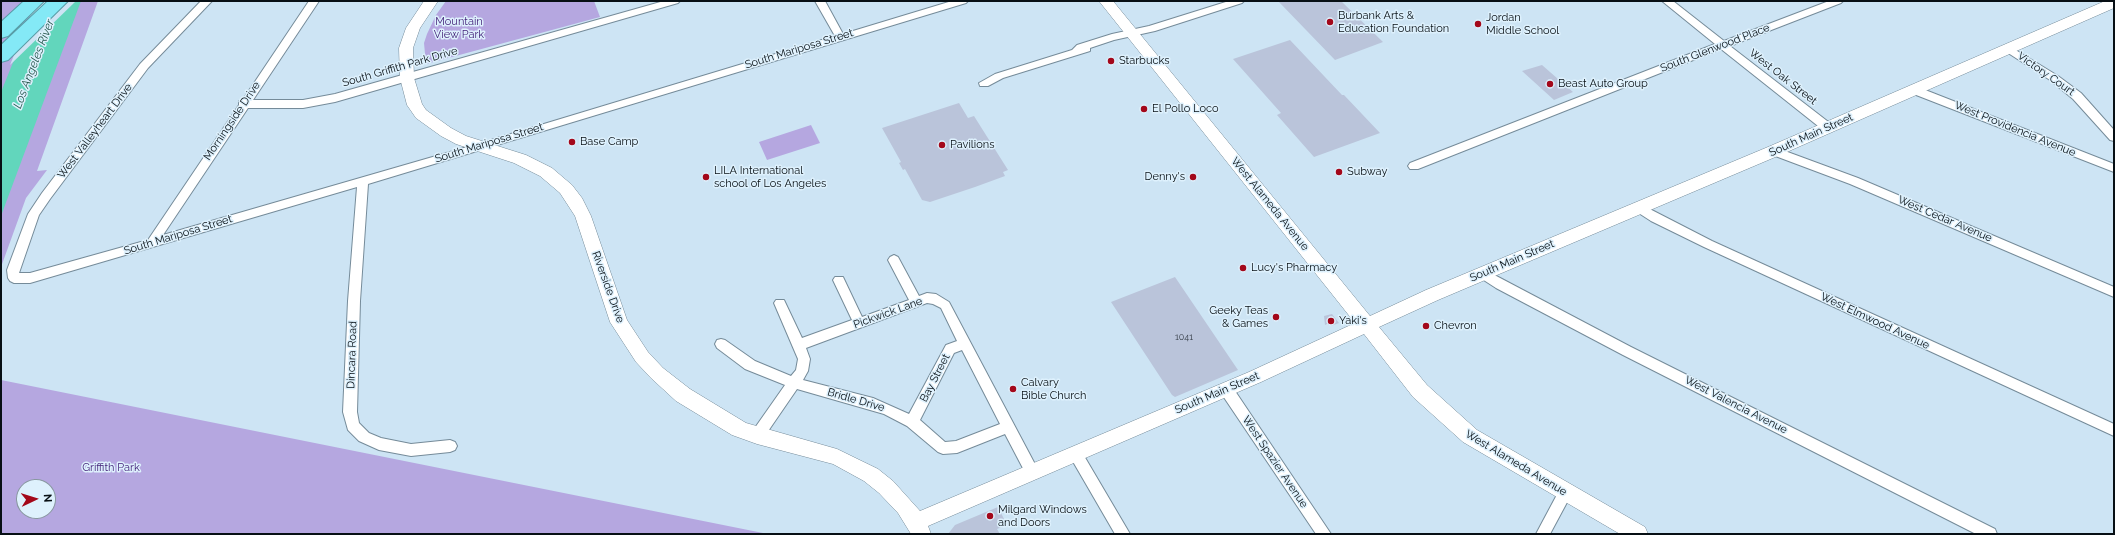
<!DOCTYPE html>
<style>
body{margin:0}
#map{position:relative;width:2115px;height:535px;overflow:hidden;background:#cde4f4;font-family:Raleway,sans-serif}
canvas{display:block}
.frame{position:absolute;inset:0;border:2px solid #070f14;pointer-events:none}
.north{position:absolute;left:16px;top:479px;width:40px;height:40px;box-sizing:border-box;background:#def1fd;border:1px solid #8897a0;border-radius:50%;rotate:86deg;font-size:11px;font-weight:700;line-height:16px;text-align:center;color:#070f14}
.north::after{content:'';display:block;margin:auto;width:14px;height:18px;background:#a3071a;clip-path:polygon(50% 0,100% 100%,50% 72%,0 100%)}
</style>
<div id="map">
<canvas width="2115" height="535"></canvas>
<div class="frame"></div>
<div class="north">N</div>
</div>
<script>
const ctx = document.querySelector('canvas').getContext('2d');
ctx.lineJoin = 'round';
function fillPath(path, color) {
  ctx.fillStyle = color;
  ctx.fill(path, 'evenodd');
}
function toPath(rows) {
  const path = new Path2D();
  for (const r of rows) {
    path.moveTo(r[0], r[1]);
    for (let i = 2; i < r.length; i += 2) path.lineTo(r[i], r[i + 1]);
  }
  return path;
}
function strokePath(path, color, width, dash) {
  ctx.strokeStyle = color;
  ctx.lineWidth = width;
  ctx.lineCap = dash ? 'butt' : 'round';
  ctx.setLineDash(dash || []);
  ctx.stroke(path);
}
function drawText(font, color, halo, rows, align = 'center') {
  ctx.font = font + ' Raleway,sans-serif';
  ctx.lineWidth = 3;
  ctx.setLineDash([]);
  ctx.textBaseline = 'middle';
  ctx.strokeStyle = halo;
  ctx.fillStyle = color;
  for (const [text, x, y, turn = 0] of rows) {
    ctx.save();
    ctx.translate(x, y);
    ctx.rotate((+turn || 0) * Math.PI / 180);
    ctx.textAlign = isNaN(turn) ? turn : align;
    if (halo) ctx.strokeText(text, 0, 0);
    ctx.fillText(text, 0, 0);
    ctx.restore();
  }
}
fillPath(toPath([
 [1,1,98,1,37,171,47,170,26,198,1,267],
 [446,1,594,1,600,17,426,64,424,43,427,34,436,15],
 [811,125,820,143,767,160,759,142],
 [1,380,768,534,1,534],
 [24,487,48,487,48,511,24,511]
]), '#b5a7e0');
fillPath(toPath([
 [38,1,81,1,1,216,1,92]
]), '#62d6bc');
fillPath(toPath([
 [36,1,76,1,10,65]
]), '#cde4f4');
fillPath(toPath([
 [1278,1,1341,1,1383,42,1335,60],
 [1290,40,1342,95,1344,95,1380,133,1314,157,1277,115,1281,113,1233,59],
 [1542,65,1550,72,1573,92,1554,100,1522,71],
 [959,103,968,118,974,116,1008,170,1003,172,1005,176,975,187,930,202,922,200,905,169,903,170,899,163,901,162,882,128],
 [1175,277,1238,370,1175,397,1172,395,1111,302],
 [1332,314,1339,323,1331,326,1329,323,1325,325,1324,316],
 [998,507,1007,525,997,529,1000,534,948,534,955,525]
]), '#bac4da');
const street = toPath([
 [201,1,212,1,148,68,50,199,39,215,19,273,30,273,148,240,239,105,239,101,242,101,309,1,319,1,253,100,303,100,335,94,664,1,680,1,678,3,335,102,303,108,248,108,163,235,481,143,835,36,815,1,825,1,843,34,952,1,968,1,966,3,368,184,360,301,357,412,359,423,369,433,381,438,411,444,450,440,455,442,457,446,455,450,450,452,411,456,379,450,359,441,348,430,343,412,348,301,357,187,30,283,14,283,10,281,8,278,7,270,28,214,42,193,140,64,201,1],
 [1229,1,1244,1,1242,3,1155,31,1114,40,1090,48,1090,51,1003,78,988,86,980,86,979,83,995,74,1072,50,1077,45,1112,34,1149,26,1229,1],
 [1662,1,1673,1,1724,41,1829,1,1843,1,1841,3,1730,46,1831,124,1832,127,1831,130,1823,130,1721,49,1418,169,1410,169,1408,166,1410,163,1715,44,1662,1],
 [2009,46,2058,76,2081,93,2114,130,2114,141,2110,140,2073,99,2050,80,2005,51,2004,49,2009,46],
 [1915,86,2114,164,2114,172,1911,93,1910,90,1911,87,1915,86],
 [1774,147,1858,178,2114,287,2114,297,1850,184,1770,154,1768,151,1770,148,1774,147],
 [1638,203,1712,241,2114,424,2114,436,1704,247,1651,221,1634,210,1632,207,1638,203],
 [894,255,898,257,919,296,927,293,936,294,949,302,1037,468,1039,472,1037,476,1032,478,1027,476,1005,434,957,453,943,454,938,452,907,426,884,414,797,389,762,440,757,442,752,440,750,436,752,432,785,385,745,369,717,348,715,344,717,340,721,339,725,340,755,361,791,376,796,370,798,359,774,303,776,300,784,300,802,338,852,320,833,280,835,277,843,277,862,317,909,300,888,260,890,257,894,255],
 [927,303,933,304,941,308,957,341,946,345,909,414,873,398,803,380,808,371,810,359,806,348,927,303],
 [962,350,1000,424,956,441,945,442,920,420,954,353,962,350],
 [1483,269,1631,347,1995,529,1997,534,1976,534,1623,355,1496,288,1479,277,1477,274,1479,271,1483,269],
 [1226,384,1231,385,1331,534,1316,534,1221,393,1219,389,1221,385,1226,384],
 [1075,447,1080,449,1130,534,1115,534,1068,453,1070,449,1075,447],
 [1565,487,1570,489,1572,493,1550,534,1536,534,1560,489,1565,487]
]);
const secondary = toPath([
 [424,1,438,1,420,28,413,48,414,78,422,104,426,110,451,128,466,136,526,155,552,168,572,185,582,198,591,216,627,320,648,352,663,368,690,389,746,423,837,449,878,469,893,481,920,511,1249,372,1355,323,1099,1,1113,1,1370,316,1426,290,1768,147,2105,1,2114,1,2114,8,1780,155,1438,300,1379,327,1427,385,1477,430,1645,527,1648,534,1620,534,1463,442,1413,397,1364,334,1261,382,928,526,931,534,911,534,898,513,879,493,864,481,833,464,757,444,732,435,676,401,651,378,636,362,610,322,575,216,560,193,540,176,514,163,456,144,441,136,416,118,407,105,400,78,399,48,406,28,424,1]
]);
const highway = toPath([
 [24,1,44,1,8,36,1,38,1,22,24,1],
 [48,1,68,1,8,60,1,62,1,45,48,1]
]);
strokePath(street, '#758b99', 2);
strokePath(secondary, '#758b99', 1);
strokePath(highway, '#589da7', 2);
fillPath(street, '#fff');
fillPath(secondary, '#fff');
fillPath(highway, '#84e9f6');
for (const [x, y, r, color] of [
 [1330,22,4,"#a3071a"],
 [1478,24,4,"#a3071a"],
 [1111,61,4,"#a3071a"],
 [1550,84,4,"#a3071a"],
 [1144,109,4,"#a3071a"],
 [572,142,4,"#a3071a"],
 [942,145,4,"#a3071a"],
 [1339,172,4,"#a3071a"],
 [706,177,4,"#a3071a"],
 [1193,177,4,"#a3071a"],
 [1243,268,4,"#a3071a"],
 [1276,317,4,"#a3071a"],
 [1331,321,4,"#a3071a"],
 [1426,326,4,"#a3071a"],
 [1013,389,4,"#a3071a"],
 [990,516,4,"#a3071a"]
]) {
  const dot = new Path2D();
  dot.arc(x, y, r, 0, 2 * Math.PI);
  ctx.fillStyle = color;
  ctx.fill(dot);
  strokePath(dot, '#def1fd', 1.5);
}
drawText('9px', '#343c46', null, [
 ["1041",1184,337]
]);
drawText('11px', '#070f14', '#def1fd', [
 ["Burbank Arts &",1338,16],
 ["Education Foundation",1338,29],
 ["Jordan",1486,18],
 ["Middle School",1486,31],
 ["Starbucks",1119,61],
 ["Beast Auto Group",1558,84],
 ["El Pollo Loco",1152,109],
 ["Base Camp",580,142],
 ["Pavilions",950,145],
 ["LILA International",714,171],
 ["school of Los Angeles",714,184],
 ["Subway",1347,172],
 ["Denny's",1185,177,"right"],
 ["Lucy's Pharmacy",1251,268],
 ["Geeky Teas",1268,311,"right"],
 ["& Games",1268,324,"right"],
 ["Yaki's",1339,321],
 ["Chevron",1434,326],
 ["Calvary",1021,383],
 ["Bible Church",1021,396],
 ["Milgard Windows",998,510],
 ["and Doors",998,523]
], 'left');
drawText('11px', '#3f1c75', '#def1fd', [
 ["Mountain",459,22],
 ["View Park",459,35],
 ["Griffith Park",111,468]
]);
drawText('11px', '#070f14', '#def1fd', [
 ["South Glenwood Place",1715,48,-21],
 ["South Mariposa Street",799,49,-17],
 ["South Griffith Park Drive",400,67,-16],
 ["Victory Court",2046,74,35],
 ["West Oak Street",1783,77,38],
 ["Morningside Drive",232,121,-56],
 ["West Providencia Avenue",2015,129,22],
 ["West Valleyheart Drive",95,131,-53],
 ["South Main Street",1811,135,-24],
 ["South Mariposa Street",489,143,-17],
 ["West Alameda Avenue",1270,204,51],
 ["West Cedar Avenue",1945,219,23],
 ["South Mariposa Street",178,235,-17],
 ["South Main Street",1512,261,-23],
 ["Riverside Drive",608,287,70],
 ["Pickwick Lane",888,313,-20],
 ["West Elmwood Avenue",1875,321,25],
 ["Dincara Road",352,355,-88],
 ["Bay Street",935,378,-63],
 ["South Main Street",1217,393,-23],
 ["Bridle Drive",856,400,16],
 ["West Valencia Avenue",1736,405,27],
 ["West Spazier Avenue",1275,462,56],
 ["West Alameda Avenue",1516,463,31]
]);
drawText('italic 12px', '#26574c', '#def1fd', [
 ["Los Angeles River",34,64,-69]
]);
</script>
